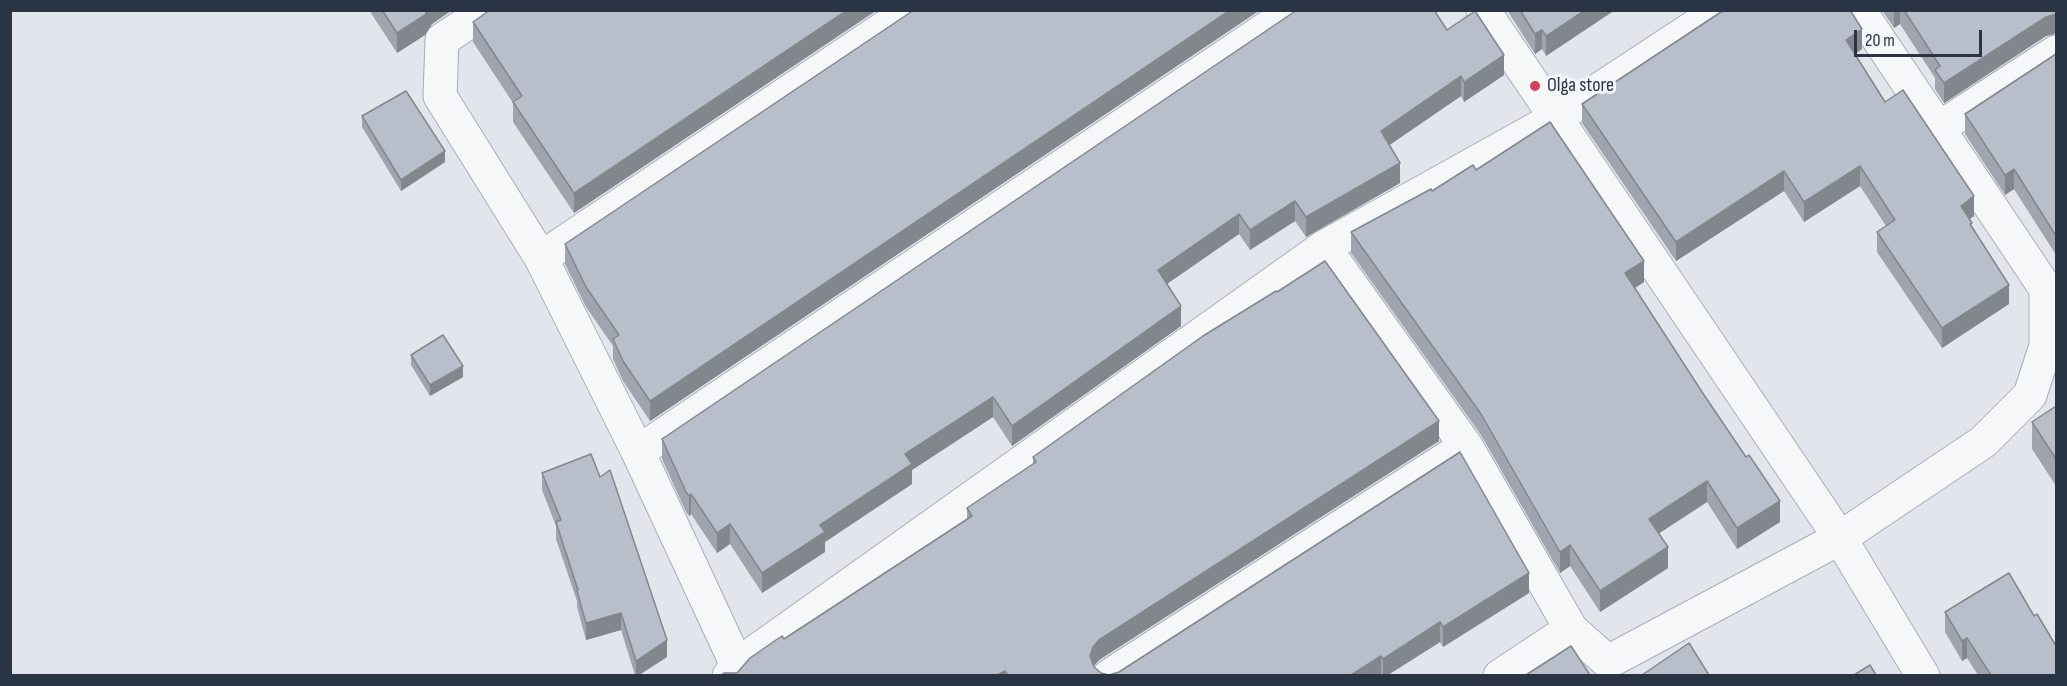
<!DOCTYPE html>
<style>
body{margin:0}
#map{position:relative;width:2067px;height:686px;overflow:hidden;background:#e2e6ec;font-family:"Sofia Sans Condensed",sans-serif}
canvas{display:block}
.frame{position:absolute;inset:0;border:12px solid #293445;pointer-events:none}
.scale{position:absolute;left:1854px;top:30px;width:128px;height:27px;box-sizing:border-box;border:3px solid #293445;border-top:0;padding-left:8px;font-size:18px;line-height:21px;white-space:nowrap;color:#293445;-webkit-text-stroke:4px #f2f5f9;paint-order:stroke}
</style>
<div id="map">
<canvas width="2067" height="686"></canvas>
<div class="frame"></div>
<div class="scale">20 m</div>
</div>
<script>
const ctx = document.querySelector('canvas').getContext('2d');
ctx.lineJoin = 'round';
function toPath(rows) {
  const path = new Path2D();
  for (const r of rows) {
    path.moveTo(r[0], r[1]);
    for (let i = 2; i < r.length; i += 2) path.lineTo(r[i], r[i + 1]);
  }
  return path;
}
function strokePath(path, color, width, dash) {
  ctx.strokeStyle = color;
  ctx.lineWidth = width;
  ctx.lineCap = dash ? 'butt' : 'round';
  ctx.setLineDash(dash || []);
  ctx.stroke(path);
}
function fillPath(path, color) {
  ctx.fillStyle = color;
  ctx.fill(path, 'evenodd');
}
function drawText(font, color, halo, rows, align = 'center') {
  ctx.font = font + ' "Sofia Sans Condensed",sans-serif';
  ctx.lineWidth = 6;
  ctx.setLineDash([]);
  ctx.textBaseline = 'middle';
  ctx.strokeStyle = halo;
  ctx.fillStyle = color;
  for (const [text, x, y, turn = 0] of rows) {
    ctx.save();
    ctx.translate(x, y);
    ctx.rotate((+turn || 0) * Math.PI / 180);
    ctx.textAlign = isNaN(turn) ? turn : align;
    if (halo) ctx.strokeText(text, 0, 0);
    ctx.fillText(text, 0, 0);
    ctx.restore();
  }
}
const street = toPath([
 [487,10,442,40,440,96,541,258,638,452,737,665],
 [1483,10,1840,538,1923,676],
 [1939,128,2056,52],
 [1324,247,1466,446,1571,629],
 [541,258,911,10],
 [638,452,1294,10],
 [729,676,737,665,1324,247,1556,118,1720,10],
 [1109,676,1466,446],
 [1500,676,1571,629,1608,662,1840,538,1983,442,2030,395,2046,346,2046,289,1859,10]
]);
strokePath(street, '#a7adb7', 35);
strokePath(street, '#f5f7f9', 33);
fillPath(toPath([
 [369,10,452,10,432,24,425,35,397,53],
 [490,10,877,10,574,213,513,122,513,103,473,42,473,22],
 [914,10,1260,10,650,421,623,381,613,359,613,346,586,307,565,264,565,244],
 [1507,10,1615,10,1546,56,1542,49,1535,54],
 [1882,10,2056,10,2056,34,2046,36,1944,103,1935,89,1935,78,1900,24,1894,28],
 [1447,30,1504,75,1464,102,1461,96,1389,145,1400,183,1306,237,1295,221,1250,250,1239,234,1167,284,1181,326,1012,446,993,417,912,470,912,484,825,542,825,552,762,593,730,544,717,553,691,514,689,516,686,512,662,459,662,439],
 [1862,49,1855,54,1885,102,1974,216,1969,219,1972,227,2009,304,1942,348,1877,252,1877,232,1886,226,1860,186,1804,222,1784,191,1676,261,1582,123,1582,104],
 [2056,54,2056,255,2014,189,2005,195,1965,134,1965,114],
 [362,116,445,162,401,191,362,127],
 [1476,170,1644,282,1635,288,1780,522,1737,549,1707,502,1659,533,1668,568,1600,612,1570,566,1560,573,1481,435,1351,253,1351,232,1432,191],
 [411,355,463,377,430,396,411,365],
 [2056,406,2056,486,2032,449,2032,422],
 [1439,441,1099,660,1093,666,1101,673,1109,675,1529,593,1443,647,1440,642,1388,675,721,675,737,673,967,520,967,508,1033,465,1033,457],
 [542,473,667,657,639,675,635,675,621,630,586,640,577,607,577,601,556,539,556,526,542,490],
 [1945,612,2034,616,2056,675,1978,675,1967,658,1962,661,1945,632]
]), '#9fa4ae');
fillPath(toPath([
 [427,10,452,10,432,24,425,35,397,53,397,33],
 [847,10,877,10,574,213,574,193],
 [1230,10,1260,10,650,421,650,401],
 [1585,10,1615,10,1546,56,1546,36],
 [1894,10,1900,10,1900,24,1894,28],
 [2056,14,2056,33,2046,36,1944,103,1944,83,2046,17],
 [1862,29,1862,49,1846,60,1846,40],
 [1542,30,1542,49,1535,54,1535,34],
 [1504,55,1504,75,1464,102,1464,82],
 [1461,76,1461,96,1381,151,1381,131],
 [445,151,445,162,401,191,401,180],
 [1400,163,1400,183,1306,237,1306,217],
 [1860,166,1860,186,1804,222,1804,202],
 [2014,169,2014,189,2005,195,2005,175],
 [1784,171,1784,191,1676,261,1676,242],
 [1974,196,1974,216,1961,225,1961,206],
 [1295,201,1295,221,1250,250,1250,230],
 [1239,214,1239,234,1158,290,1158,270],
 [1644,261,1644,282,1625,294,1625,273],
 [2009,285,2009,304,1942,348,1942,328],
 [1181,306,1181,326,1012,446,1012,426],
 [463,366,463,377,430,396,430,385],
 [993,397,993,417,912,470,912,484,825,542,825,552,762,593,762,573,905,454],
 [1439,421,1439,441,1099,660,1093,667,1090,656,1093,647,1099,640],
 [1707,481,1707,502,1649,540,1649,519],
 [691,494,691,514,689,516,689,496],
 [1780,501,1780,522,1737,549,1737,528],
 [730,524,730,544,717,553,717,533],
 [1570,545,1570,566,1560,573,1560,552],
 [1668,547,1668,568,1600,612,1600,591],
 [1529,573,1529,593,1443,647,1443,627],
 [621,613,621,630,586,640,586,623],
 [1440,622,1440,642,1388,675,1383,675,1383,659],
 [1967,638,1967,658,1962,661,1962,641],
 [667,640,667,657,639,675,636,675,636,661],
 [1381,656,1381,675,1351,675],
 [1005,671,1005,675,997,675]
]), '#82868d');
const building = toPath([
 [382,10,427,10,425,15,397,33,382,10],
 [490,10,847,10,574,193,513,102,522,96,473,22,490,10],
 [914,10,1230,10,650,401,623,361,613,339,619,335,586,287,565,244,914,10],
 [1297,10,1434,10,1447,30,1475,11,1504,55,1464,82,1461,76,1381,131,1400,163,1306,217,1295,201,1250,230,1239,214,1158,270,1181,306,1012,426,993,397,905,454,912,464,820,525,825,532,762,573,730,524,717,533,691,494,689,496,686,492,662,439,1297,10],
 [1520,10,1585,10,1546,36,1542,30,1535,34,1520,10],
 [1724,10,1850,10,1862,29,1846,40,1885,102,1903,90,1974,196,1961,206,1972,223,1970,224,2009,285,1942,328,1877,232,1895,220,1860,166,1804,202,1784,171,1676,242,1582,104,1724,10],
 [1904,10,2056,10,2056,14,2046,17,1944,83,1935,70,1940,66,1904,10],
 [2056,54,2056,236,2014,169,2005,175,1965,114,2056,54],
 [406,91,445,151,401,180,362,116,406,91],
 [1550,122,1644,261,1625,273,1704,395,1746,457,1749,455,1780,501,1737,528,1707,481,1649,519,1668,547,1600,591,1570,545,1560,552,1481,414,1351,232,1431,189,1432,191,1473,165,1476,170,1550,122],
 [1325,261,1439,421,1099,640,1093,647,1090,656,1094,667,1101,673,1109,675,1119,672,1460,452,1529,573,1443,627,1440,622,1383,659,1381,656,1351,675,1008,675,1005,671,997,675,721,675,724,673,737,673,750,658,776,640,782,636,784,639,972,516,967,508,1036,462,1033,457,1203,336,1276,291,1277,292,1325,261],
 [443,335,463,366,430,385,411,355,443,335],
 [2056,406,2056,459,2032,422,2056,406],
 [591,454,600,477,610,470,667,640,636,661,621,613,586,623,577,591,578,590,556,522,561,520,542,473,591,454],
 [2009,573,2034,616,2037,614,2056,646,2056,675,1991,675,1967,638,1962,641,1945,612,2009,573],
 [1689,643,1709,675,1642,675,1689,643],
 [1571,646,1590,675,1526,675,1571,646],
 [1870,665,1876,675,1854,675,1870,665]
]);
fillPath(building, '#b9bfca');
strokePath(building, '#82868d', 1.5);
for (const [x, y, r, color] of [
 [1535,86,6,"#d8405a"]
]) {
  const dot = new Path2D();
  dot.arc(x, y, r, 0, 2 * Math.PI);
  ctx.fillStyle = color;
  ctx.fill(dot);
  strokePath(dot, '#f2f5f9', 2);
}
drawText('20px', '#293445', '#f2f5f9', [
 ["Olga store",1547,86]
], 'left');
</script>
